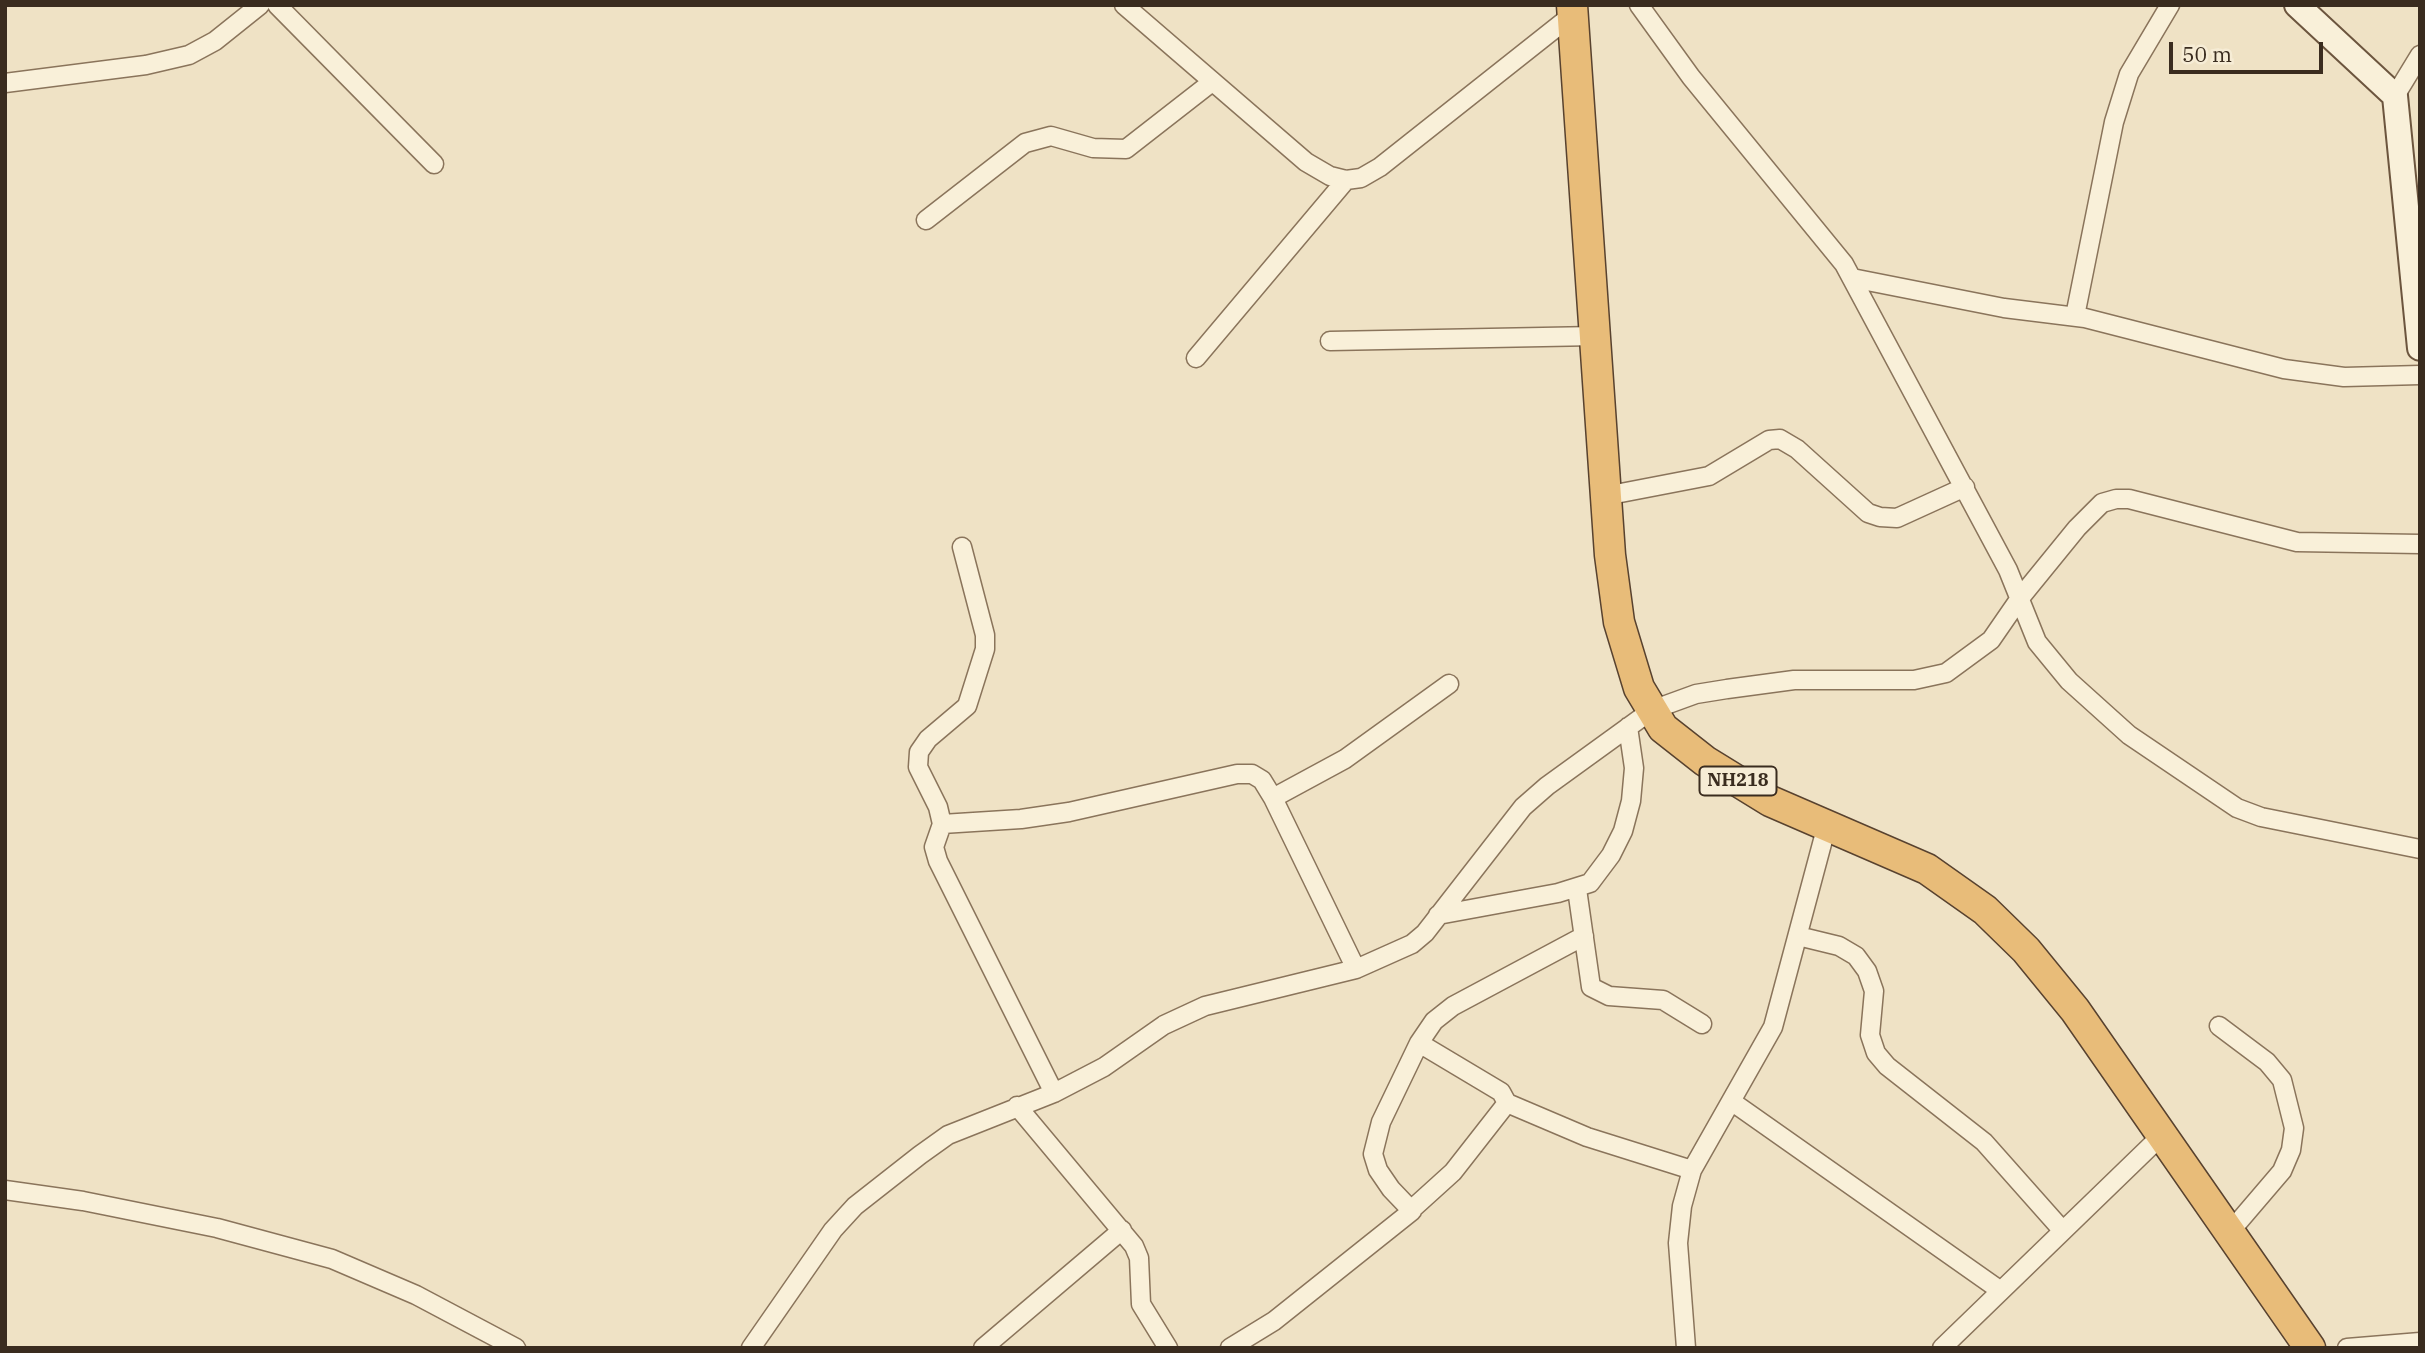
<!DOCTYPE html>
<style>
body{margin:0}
#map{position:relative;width:2425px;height:1353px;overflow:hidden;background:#efe2c5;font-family:"IBM Plex Serif",serif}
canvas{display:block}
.frame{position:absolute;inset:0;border:7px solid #3a2c1f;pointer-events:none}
.scale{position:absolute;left:2169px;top:42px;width:154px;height:32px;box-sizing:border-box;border:4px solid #3a2c1f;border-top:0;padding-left:9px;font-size:21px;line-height:24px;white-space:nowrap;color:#3a2c1f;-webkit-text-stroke:5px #f6ecd5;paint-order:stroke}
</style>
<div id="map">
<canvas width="2425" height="1353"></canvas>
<div class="frame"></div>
<div class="scale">50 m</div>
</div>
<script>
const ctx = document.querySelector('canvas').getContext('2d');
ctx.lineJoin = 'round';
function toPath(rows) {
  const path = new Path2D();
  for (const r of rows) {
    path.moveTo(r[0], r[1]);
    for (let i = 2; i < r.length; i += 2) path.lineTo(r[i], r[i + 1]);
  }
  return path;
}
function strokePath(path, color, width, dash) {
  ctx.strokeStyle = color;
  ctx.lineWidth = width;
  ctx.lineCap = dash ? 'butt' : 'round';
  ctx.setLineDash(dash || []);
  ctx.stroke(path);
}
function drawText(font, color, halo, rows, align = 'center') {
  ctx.font = font + ' "IBM Plex Serif",serif';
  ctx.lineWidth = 5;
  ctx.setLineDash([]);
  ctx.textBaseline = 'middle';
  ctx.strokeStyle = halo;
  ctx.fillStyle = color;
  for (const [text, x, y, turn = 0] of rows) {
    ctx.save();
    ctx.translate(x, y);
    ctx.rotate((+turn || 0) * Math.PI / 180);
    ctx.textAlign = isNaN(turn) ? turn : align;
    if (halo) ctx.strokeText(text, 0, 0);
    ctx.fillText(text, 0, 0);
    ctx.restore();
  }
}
const minor = toPath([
 [277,5,434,164],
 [1124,5,1306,162,1330,176,1346,180,1361,178,1380,167,1572,15],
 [1639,5,1691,77,1844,264,2008,570,2037,642,2069,681,2129,735,2237,808,2261,817,2420,849],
 [5,83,146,65,189,55,215,41,260,5],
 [2395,96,2420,55],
 [926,220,1025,143,1051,136,1093,148,1126,149,1212,82],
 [1852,278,2004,308,2085,318,2284,369,2344,377,2420,375],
 [2075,316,2114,122,2129,74,2170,5],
 [1330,341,1596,336],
 [1196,358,1346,180],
 [1605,496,1709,476,1769,440,1780,439,1797,449,1868,513,1880,517,1897,518,1965,487],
 [962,547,985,635,985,649,967,706,928,739,919,752,918,767,938,807,942,824,934,847,938,861,1054,1093],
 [1273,798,1345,759,1449,684],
 [942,824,1021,819,1069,812,1237,774,1252,774,1262,780,1273,798,1356,969],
 [1577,889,1591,987,1609,996,1663,1000,1702,1024],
 [1438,915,1558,893,1590,883,1611,855,1623,831,1631,801,1634,768,1628,727],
 [1798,936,1839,946,1856,956,1867,971,1874,991,1870,1035,1876,1053,1887,1066,1984,1142,2063,1231],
 [2219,1026,2267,1062,2282,1080,2294,1128,2291,1150,2282,1171,2229,1233],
 [1731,1101,2001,1291],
 [1507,1103,1587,1137,1692,1170],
 [1017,1106,1134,1246,1139,1258,1141,1304,1168,1348],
 [5,1190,83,1201,217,1228,332,1259,416,1295,516,1348],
 [1411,1210,1453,1172,1507,1103,1501,1092,1419,1043],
 [751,1348,833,1230,855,1206,920,1155,948,1135,1054,1093,1104,1067,1164,1025,1205,1006,1356,969,1412,944,1425,933,1523,807,1547,786,1652,710,1696,694,1727,689,1794,680,1914,680,1946,673,1991,640,2020,598,2077,528,2102,503,2116,499,2129,499,2297,542,2420,544],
 [983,1348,1122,1230],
 [1230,1348,1274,1321,1412,1211,1391,1189,1378,1170,1373,1154,1381,1122,1419,1043,1434,1021,1453,1006,1584,936],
 [1686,1348,1678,1243,1682,1206,1692,1170,1773,1027,1827,825],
 [1942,1348,2161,1136],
 [2347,1348,2420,1342]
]);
const secondary = toPath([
 [2297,5,2395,96,2420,348]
]);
const trunk = toPath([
 [1572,5,1610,555,1619,622,1639,688,1663,728,1705,761,1770,801,1927,869,1985,910,2026,950,2075,1010,2310,1348]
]);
strokePath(minor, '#8a745b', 21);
strokePath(secondary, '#6c553e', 28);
strokePath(trunk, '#58422f', 33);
strokePath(minor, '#f9f0d9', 18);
strokePath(secondary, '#f9f0d9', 24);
strokePath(trunk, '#e8bc79', 30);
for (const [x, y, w] of [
 [1738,781,77]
]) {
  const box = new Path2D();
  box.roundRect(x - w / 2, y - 14.5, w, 29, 5);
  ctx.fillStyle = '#f6ecd5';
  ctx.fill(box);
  strokePath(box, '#3a2c1f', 2);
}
drawText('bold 18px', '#3a2c1f', null, [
 ["NH218",1738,781]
]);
</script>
